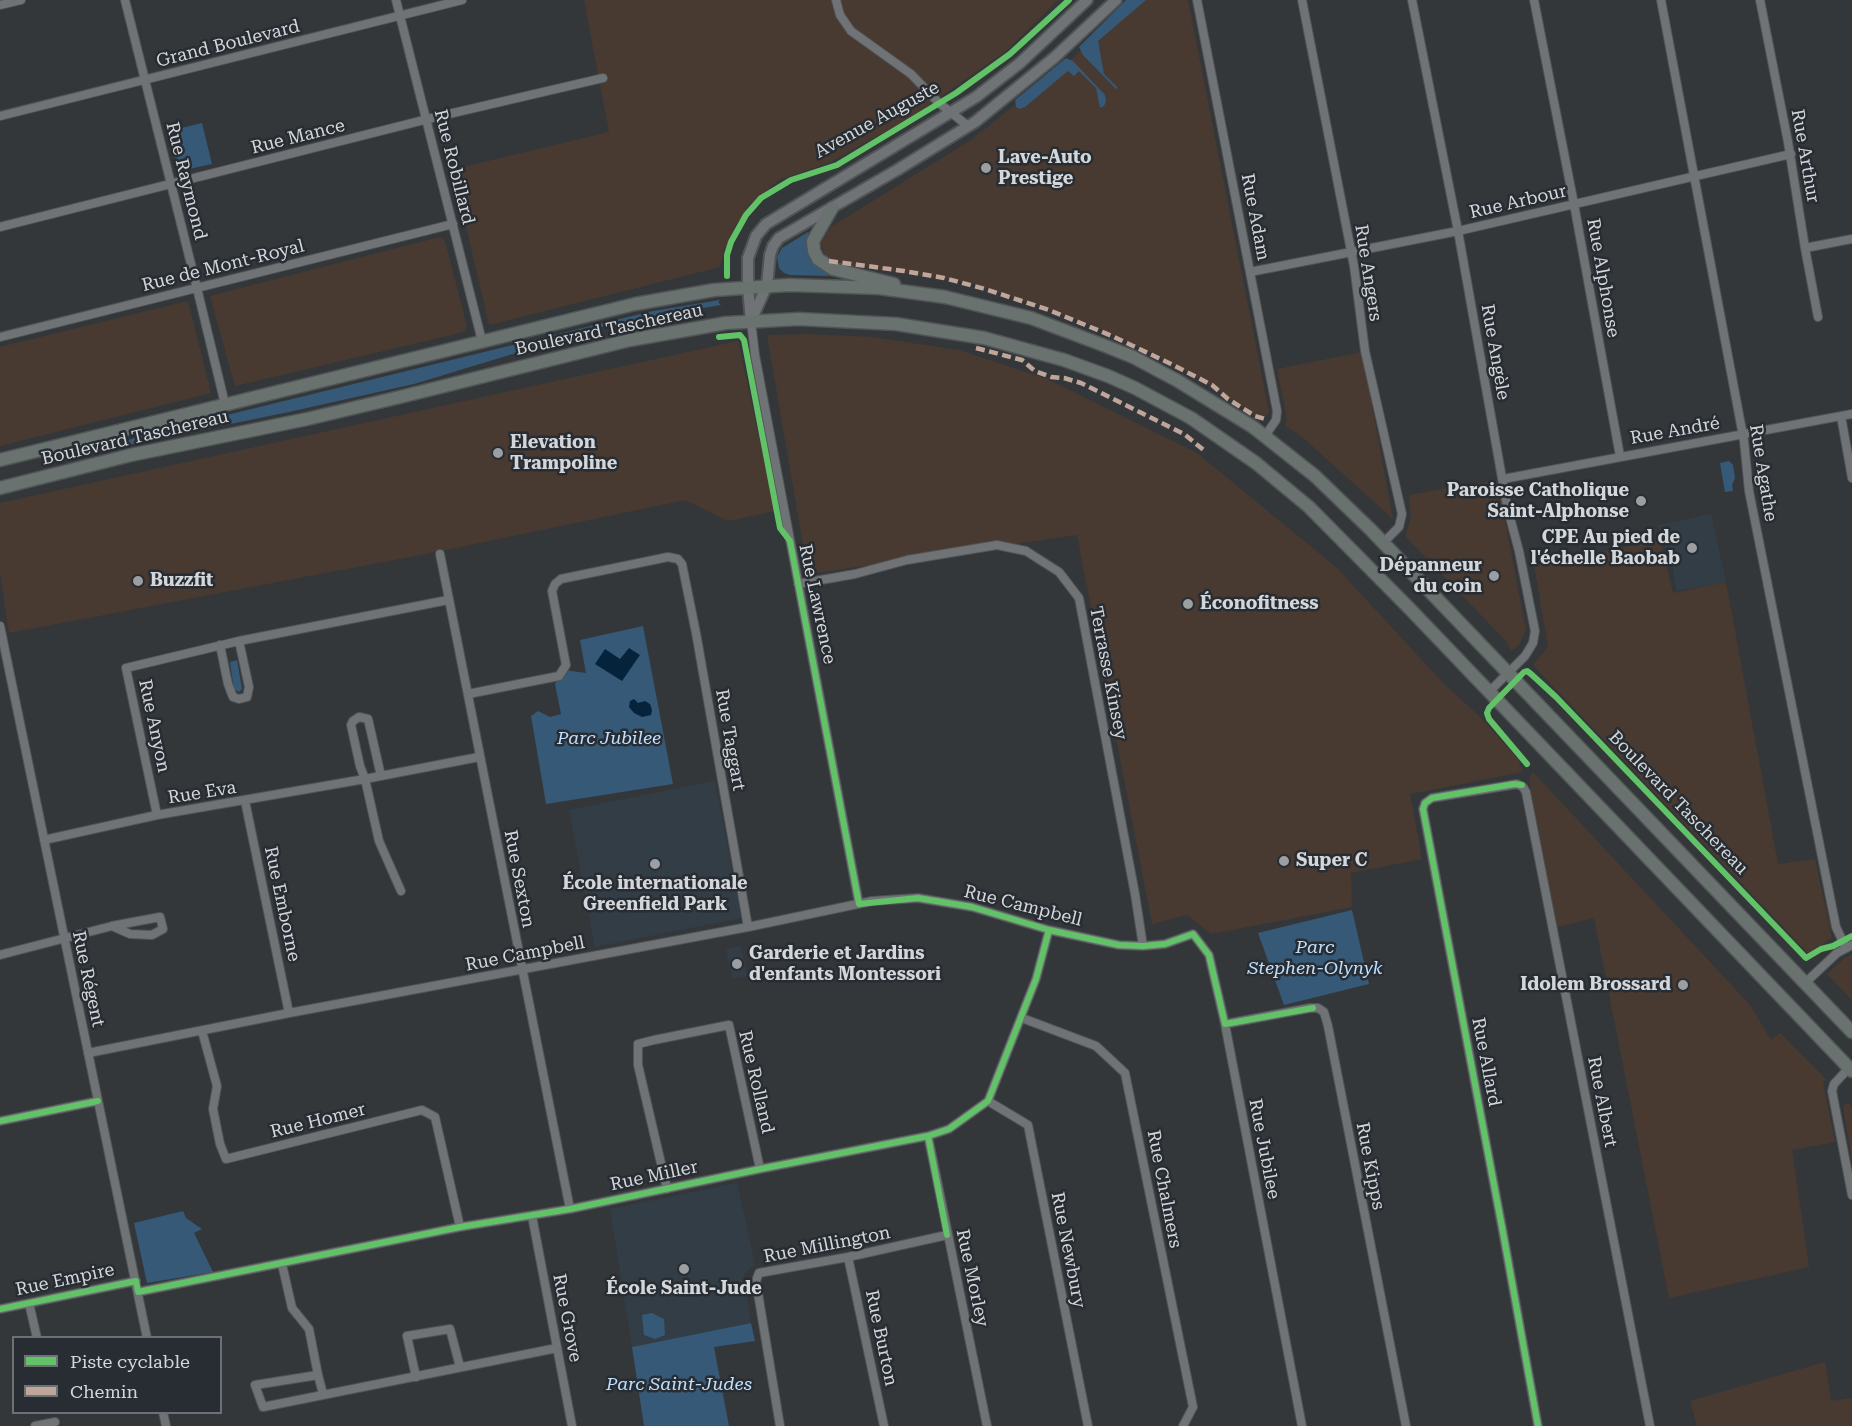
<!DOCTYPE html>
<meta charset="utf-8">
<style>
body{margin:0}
#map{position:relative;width:1852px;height:1426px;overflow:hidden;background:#34373a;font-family:"Roboto Serif",serif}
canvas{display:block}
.legend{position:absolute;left:12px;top:1336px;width:210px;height:78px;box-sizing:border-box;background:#282d33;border:2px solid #6c7176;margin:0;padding:8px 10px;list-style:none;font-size:18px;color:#d3d7da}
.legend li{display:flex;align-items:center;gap:12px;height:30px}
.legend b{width:30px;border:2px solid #6c7176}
</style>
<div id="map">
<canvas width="1852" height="1426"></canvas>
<ul class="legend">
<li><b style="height:8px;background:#61c268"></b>Piste cyclable</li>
<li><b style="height:8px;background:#c0a59a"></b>Chemin</li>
</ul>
</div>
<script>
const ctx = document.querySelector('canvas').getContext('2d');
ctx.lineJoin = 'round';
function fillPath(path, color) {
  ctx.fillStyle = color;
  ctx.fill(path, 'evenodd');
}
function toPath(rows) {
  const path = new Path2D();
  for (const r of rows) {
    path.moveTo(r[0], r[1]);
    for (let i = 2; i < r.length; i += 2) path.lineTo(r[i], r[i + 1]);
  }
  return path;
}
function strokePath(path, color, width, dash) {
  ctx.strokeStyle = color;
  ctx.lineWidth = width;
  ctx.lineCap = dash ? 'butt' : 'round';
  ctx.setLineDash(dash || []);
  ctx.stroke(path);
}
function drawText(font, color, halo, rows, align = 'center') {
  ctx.font = font + ' "Roboto Serif",serif';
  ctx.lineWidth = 5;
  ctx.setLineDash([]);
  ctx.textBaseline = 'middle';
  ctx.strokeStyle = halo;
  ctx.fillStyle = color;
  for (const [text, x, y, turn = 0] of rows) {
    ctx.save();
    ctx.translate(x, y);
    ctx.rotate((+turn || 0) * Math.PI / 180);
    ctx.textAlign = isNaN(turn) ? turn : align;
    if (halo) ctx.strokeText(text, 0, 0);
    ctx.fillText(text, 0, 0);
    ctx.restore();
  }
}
fillPath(toPath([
 [584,0,1058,0,1007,50,918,113,831,162,779,180,749,205,734,228,724,250,720,267,489,325,466,226,451,170,609,132],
 [1133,0,1188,0,1269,412,1266,417,1259,418,1202,380,1152,353,1092,325,972,283,832,263,824,253,821,242,831,227,971,140,1069,62],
 [440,237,445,241,467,327,464,332,235,386,210,296],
 [188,301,211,393,0,446,0,347],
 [807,334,872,337,959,350,1047,379,1197,453,1337,568,1445,685,1478,715,1518,759,1523,772,1410,794,1422,859,1351,873,1352,907,1211,934,1187,915,1152,924,1077,535,808,574,767,335],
 [738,341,775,511,728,521,685,500,441,551,9,633,0,572,0,503],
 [1362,352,1387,487,1393,519,1300,435,1285,426,1287,419,1277,369],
 [1497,480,1526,630,1519,645,1511,651,1507,642,1405,536,1411,518,1409,495],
 [1660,540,1673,593,1726,582,1778,864,1815,859,1832,938,1808,953,1533,665,1548,647,1534,565],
 [1533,772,1750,1005,1771,1040,1780,1033,1826,1079,1823,1083,1835,1142,1792,1150,1809,1267,1669,1298,1594,918,1557,927,1529,779],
 [1852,954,1852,1000,1827,974,1845,958],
 [1848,1103,1852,1107,1852,1160,1843,1105],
 [1825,1362,1831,1401,1852,1398,1852,1426,1697,1426,1690,1401]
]), '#483a30');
fillPath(toPath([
 [1711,514,1726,582,1676,591,1671,556,1660,540,1659,525],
 [715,781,741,918,595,947,569,810],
 [741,946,747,976,732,979,726,949],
 [737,1183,755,1264,744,1274,751,1323,632,1347,610,1209]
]), '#333d46');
fillPath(toPath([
 [1126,0,1146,0,1098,41,1104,74,1118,88,1116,89,1083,55,1079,47],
 [1066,58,1073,61,1105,95,1106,102,1104,106,1100,108,1096,88,1079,71,1074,76,1068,71,1025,107,1020,109,1016,107,1015,100],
 [202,123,212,164,180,171,177,165,169,131],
 [808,232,810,234,806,245,809,258,815,265,833,274,833,276,790,275,784,273,779,268,777,257,782,248],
 [720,300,718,302,721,305,655,316,605,326,414,384,289,412,98,451,137,437,525,342,653,311],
 [1729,461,1733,465,1735,478,1732,485,1733,491,1725,492,1720,463],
 [643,626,673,784,546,804,531,716,538,711,550,717,561,714,555,684,564,670,586,673,580,640],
 [237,660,242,689,239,692,234,689,230,662],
 [1352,910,1369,984,1284,1005,1258,933],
 [183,1211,186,1218,202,1229,194,1233,213,1272,147,1283,134,1223],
 [652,1313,664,1319,665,1335,655,1339,644,1335,642,1315],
 [751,1323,755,1341,714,1347,729,1426,644,1426,632,1347]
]), '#355977');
fillPath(toPath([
 [629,648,640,655,622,681,595,664,605,649,620,659],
 [634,699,638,703,645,701,650,704,652,710,651,715,642,717,634,713,629,707,630,701]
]), '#05243c');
const minor = toPath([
 [125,0,195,280,225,404],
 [396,0,482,341],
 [836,0,840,15,851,31,911,74,939,103,968,126],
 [1197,0,1277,411,1276,420,1265,436],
 [1302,0,1354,266,1365,351,1402,514,1399,527,1383,543],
 [1412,0,1458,231,1507,506,1519,551,1535,631,1533,643,1525,656,1489,692],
 [1534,0,1574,204,1620,456],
 [1661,0,1744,441,1749,491,1836,927,1846,948],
 [1760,0,1788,142,1805,248,1818,317],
 [0,5,21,0],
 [0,116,462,0],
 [0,227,436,117,603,78],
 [1805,248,1852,239],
 [1250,272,1458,231,1791,154],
 [751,321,755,355,859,904],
 [0,337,453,224],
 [1841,416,1852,478],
 [1503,479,1852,414],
 [440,554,570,1209],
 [798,584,855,574,907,560,997,545,1026,551,1059,572,1079,598,1135,894,1143,946],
 [0,626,147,1338],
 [220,645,228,684,233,697,239,699,247,697,249,687,239,641],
 [468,694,559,676,566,665,552,591,555,584,561,579,668,557,678,559,682,564,696,633,748,927],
 [381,776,368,719,359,717,353,721,351,725,360,766,365,779,379,841,401,891],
 [245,801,289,1013],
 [157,815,126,668,239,641,448,600],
 [44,840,157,815,365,779,479,757],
 [0,955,112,926,160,917,163,929,152,935,130,934,112,926],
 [1805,983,1837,953,1852,945],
 [1022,1018,1096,1046,1125,1073,1193,1407,1183,1426],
 [1225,1024,1310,1008,1318,1008,1324,1012,1328,1026,1406,1426],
 [202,1031,217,1086,213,1109,220,1144,226,1159,422,1110,435,1117,460,1227],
 [88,1053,289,1013,748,927,872,901,918,898,972,907,1049,930,1119,945,1143,946,1165,944,1193,934,1209,955,1225,1024,1302,1426],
 [1849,1068,1834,1084,1832,1091,1852,1195],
 [988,1101,1028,1125,1088,1426],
 [0,1121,98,1101],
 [928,1136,987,1426],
 [667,1189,638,1065,638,1044,654,1040,729,1025,760,1169],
 [532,1216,572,1426],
 [848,1257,884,1426],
 [282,1264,292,1308,309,1329,318,1375],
 [138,1292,460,1227,570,1209,760,1169,928,1136,949,1129,988,1101,1036,979,1049,930],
 [29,1303,37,1338],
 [0,1309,136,1281],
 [416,1377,407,1336,450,1329,460,1367],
 [323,1394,318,1375,255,1385,263,1407,557,1348],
 [163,1412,166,1426],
 [35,1426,55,1422],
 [780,1426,756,1281,759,1273,848,1257,947,1235],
 [1538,1426,1502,1227,1423,809,1425,803,1432,798,1517,784,1523,787,1526,792,1650,1426]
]);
const secondary = toPath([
 [751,321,767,285,770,255,773,246,779,238,897,170,975,122,1055,57,1116,0],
 [751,321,748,287,748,258,756,236,766,224,976,97,1020,63,1087,0]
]);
const primary = toPath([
 [832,208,813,241,814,251,818,259,833,269,894,284],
 [0,460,635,304,714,290,789,285,879,288,945,297,1031,318,1103,345,1133,357,1178,381,1253,427,1315,476,1371,530,1852,1032],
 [0,488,131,455,307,419,400,397,630,340,726,323,799,319,896,324,984,338,1064,360,1108,376,1135,388,1191,418,1256,463,1309,507,1410,609,1852,1071]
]);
strokePath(minor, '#505456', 10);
strokePath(secondary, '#505456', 14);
strokePath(primary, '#505456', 15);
strokePath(minor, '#707376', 8);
strokePath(secondary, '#707376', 10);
strokePath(primary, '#69726f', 12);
strokePath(toPath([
 [829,261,904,271,944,278,985,289,1049,310,1112,336,1171,364,1212,385,1228,399,1255,416,1265,419],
 [976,348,1022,360,1035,371,1051,377,1064,378,1081,383,1184,434,1206,452]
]), '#c0a59a', 4.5, [9, 4.5]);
strokePath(toPath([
 [727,276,727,255,731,242,746,215,761,198,791,180,837,165,956,93,1010,54,1069,0],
 [719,337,740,335,744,340,780,528,790,541,859,904,918,898,972,907,1049,930,1119,945,1143,946,1165,944,1193,934,1209,955,1225,1024,1313,1008],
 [1527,764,1489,719,1487,713,1489,708,1524,672,1527,671,1531,674,1556,697,1806,958,1821,949,1833,946,1852,936],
 [1522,785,1514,784,1432,798,1425,803,1423,809,1502,1227,1538,1426],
 [0,1121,98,1101],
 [928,1136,947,1235],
 [0,1309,136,1281,138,1292,460,1227,570,1209,760,1169,928,1136,949,1129,988,1101,1036,979,1049,930]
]), '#61c268', 6);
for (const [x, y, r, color] of [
 [986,168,6,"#9b9fa2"],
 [498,453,6,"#9b9fa2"],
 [1641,501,6,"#9b9fa2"],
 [1692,548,6,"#9b9fa2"],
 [1494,576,6,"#9b9fa2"],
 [138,581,6,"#9b9fa2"],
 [1188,604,6,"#9b9fa2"],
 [1284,861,6,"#9b9fa2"],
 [655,864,6,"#9b9fa2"],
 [737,964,6,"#9b9fa2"],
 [1683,985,6,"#9b9fa2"],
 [684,1269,6,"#9b9fa2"]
]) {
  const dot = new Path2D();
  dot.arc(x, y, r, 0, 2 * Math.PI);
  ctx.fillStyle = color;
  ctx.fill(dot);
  strokePath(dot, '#282d33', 2);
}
drawText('18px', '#d3d7da', '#282d33', [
 ["Grand Boulevard",228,44,-14],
 ["Avenue Auguste",877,120,-29],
 ["Rue Mance",298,137,-14],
 ["Rue Arthur",1805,156,80],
 ["Rue Robillard",454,167,76],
 ["Rue Raymond",186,181,76],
 ["Rue Arbour",1518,202,-13],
 ["Rue Adam",1255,217,79],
 ["Rue de Mont-Royal",223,266,-14],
 ["Rue Angers",1368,273,81],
 ["Rue Alphonse",1603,278,80],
 ["Boulevard Taschereau",609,330,-12],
 ["Rue Angèle",1495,352,80],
 ["Rue André",1675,431,-10],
 ["Boulevard Taschereau",135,438,-13],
 ["Rue Agathe",1763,473,81],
 ["Rue Lawrence",817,604,78],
 ["Terrasse Kinsey",1108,673,79],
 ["Rue Anyon",154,726,78],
 ["Rue Taggart",730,740,80],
 ["Rue Eva",202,793,-9],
 ["Boulevard Taschereau",1678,803,46],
 ["Rue Sexton",519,879,79],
 ["Rue Emborne",282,904,78],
 ["Rue Campbell",1023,906,14],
 ["Rue Campbell",525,954,-11],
 ["Rue Régent",88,979,78],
 ["Rue Allard",1486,1062,79],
 ["Rue Rolland",756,1082,77],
 ["Rue Albert",1602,1102,79],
 ["Rue Homer",318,1121,-14],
 ["Rue Jubilee",1264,1149,79],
 ["Rue Kipps",1370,1166,79],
 ["Rue Miller",654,1176,-12],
 ["Rue Chalmers",1164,1189,79],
 ["Rue Millington",827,1245,-11],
 ["Rue Newbury",1068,1250,79],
 ["Rue Morley",972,1278,78],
 ["Rue Empire",65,1280,-12],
 ["Rue Grove",567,1318,79],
 ["Rue Burton",881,1338,78]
]);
drawText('bold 18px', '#d3d7da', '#282d33', [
 ["Lave-Auto",998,158],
 ["Prestige",998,179],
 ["Elevation",510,443],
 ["Trampoline",510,464],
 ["Paroisse Catholique",1629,491,"right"],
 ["Saint-Alphonse",1629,512,"right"],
 ["CPE Au pied de",1680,538,"right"],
 ["l'échelle Baobab",1680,559,"right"],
 ["Dépanneur",1482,566,"right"],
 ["du coin",1482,587,"right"],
 ["Buzzfit",150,581],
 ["Éconofitness",1200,604],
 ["Super C",1296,861],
 ["École internationale",655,884,"center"],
 ["Greenfield Park",655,905,"center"],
 ["Garderie et Jardins",749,954],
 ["d'enfants Montessori",749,975],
 ["Idolem Brossard",1671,985,"right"],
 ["École Saint-Jude",684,1289,"center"]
], 'left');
drawText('italic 18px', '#bfe0fe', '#282d33', [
 ["Parc Jubilee",609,739],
 ["Parc",1315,948],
 ["Stephen-Olynyk",1315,969],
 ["Parc Saint-Judes",679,1385]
]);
</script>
